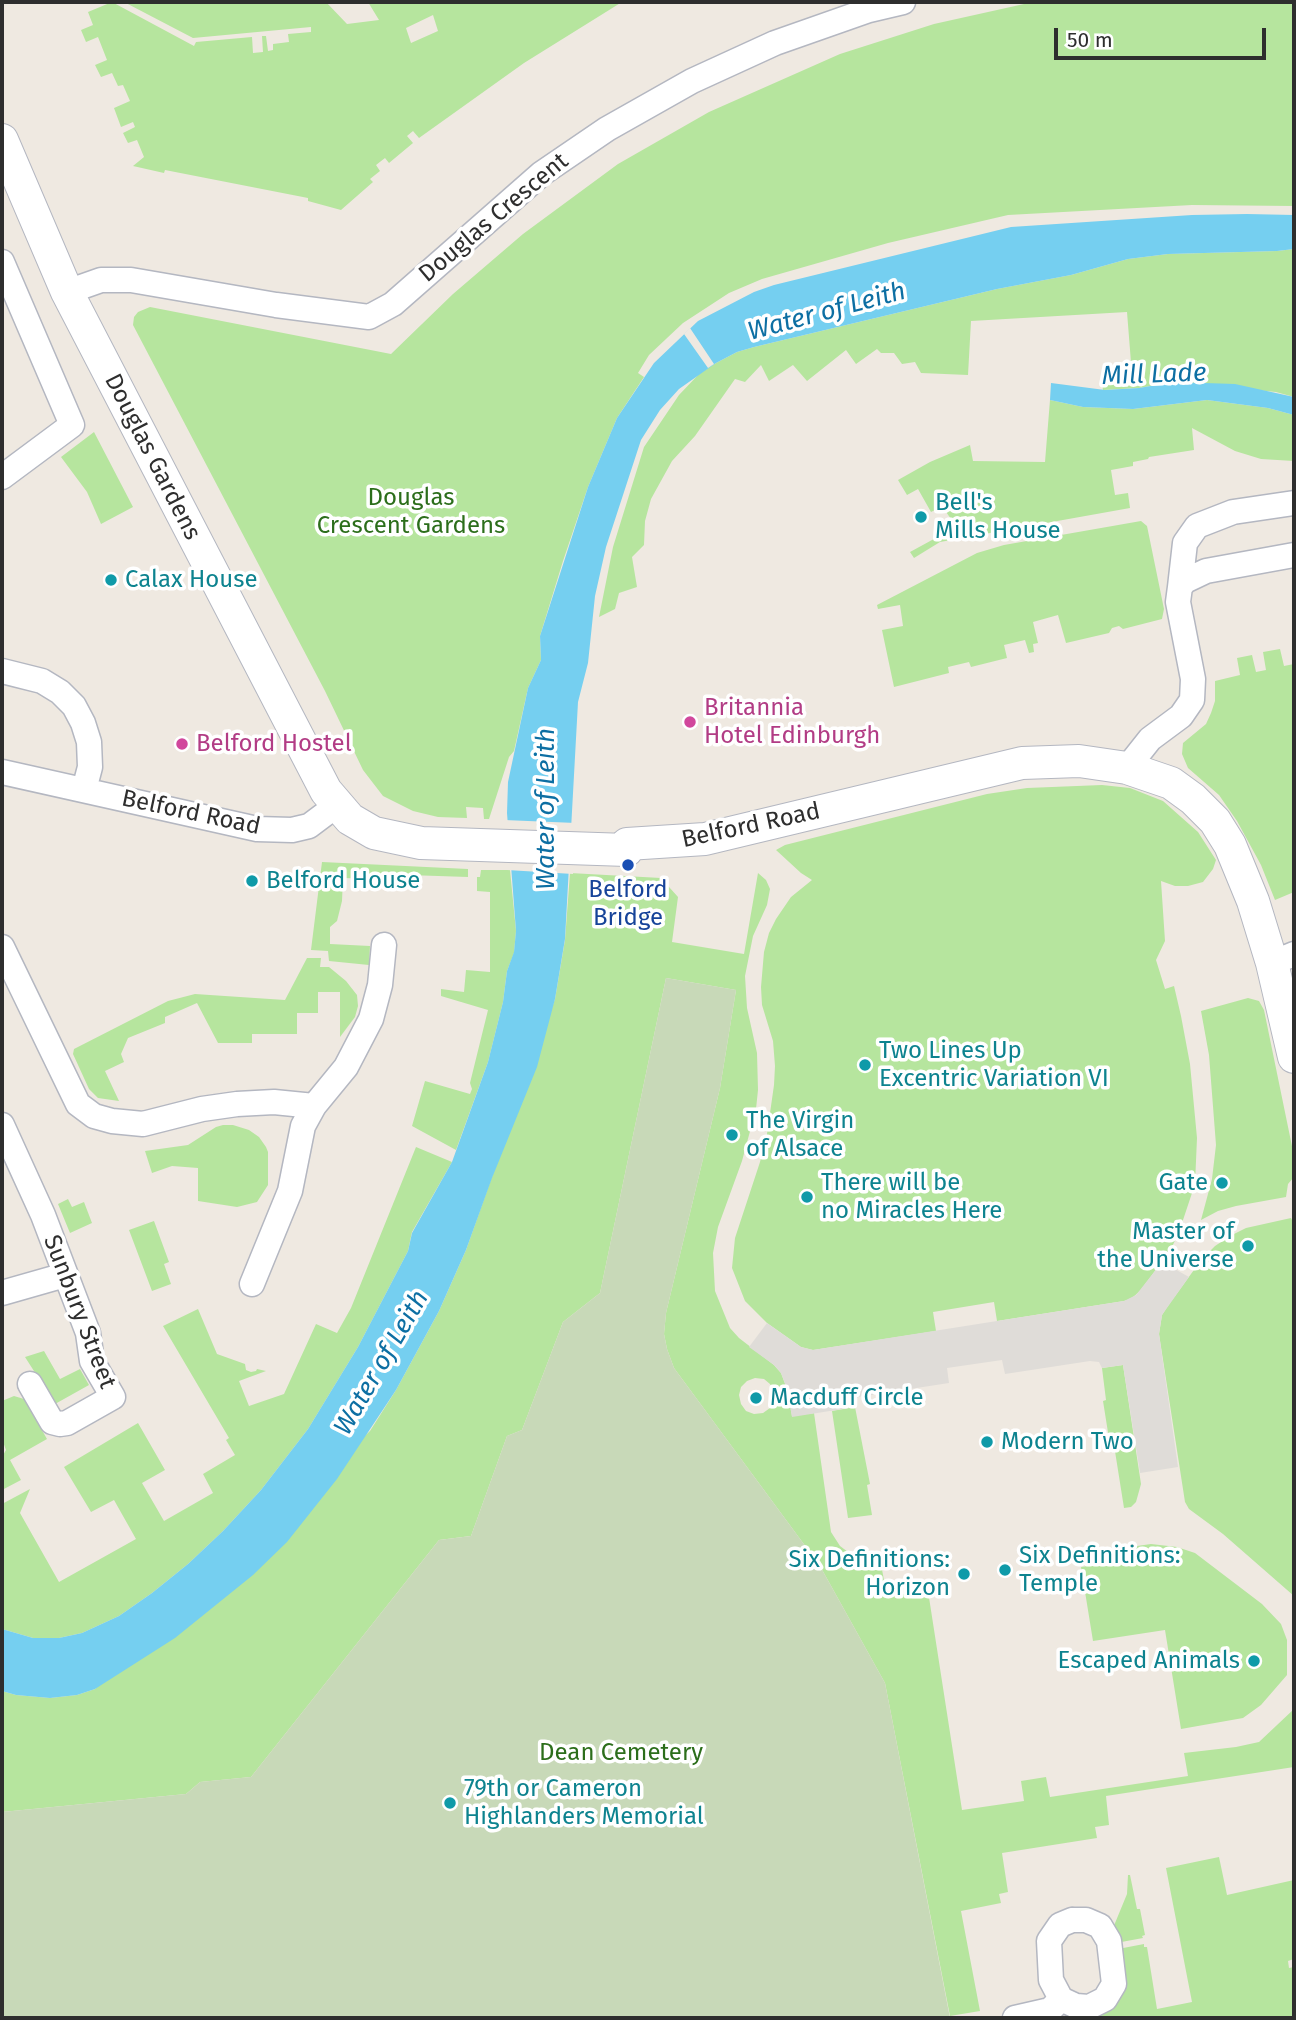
<!DOCTYPE html>
<style>
body{margin:0}
#map{position:relative;width:1296px;height:2020px;overflow:hidden;background:#efe9e1;font-family:"Fira Sans",sans-serif}
canvas{display:block}
.frame{position:absolute;inset:0;border:4px solid #2e2e2e;pointer-events:none}
.scale{position:absolute;left:1054px;top:28px;width:212px;height:32px;box-sizing:border-box;border:4px solid #2e2e2e;border-top:0;padding-left:9px;font-size:21px;line-height:24px;white-space:nowrap;color:#2e2e2e;-webkit-text-stroke:5px #fff;paint-order:stroke}
</style>
<div id="map">
<canvas width="1296" height="2020"></canvas>
<div class="frame"></div>
<div class="scale">50 m</div>
</div>
<script>
const ctx = document.querySelector('canvas').getContext('2d');
ctx.lineJoin = 'round';
function fillPath(path, color) {
  ctx.fillStyle = color;
  ctx.fill(path, 'evenodd');
}
function toPath(rows) {
  const path = new Path2D();
  for (const r of rows) {
    path.moveTo(r[0], r[1]);
    for (let i = 2; i < r.length; i += 2) path.lineTo(r[i], r[i + 1]);
  }
  return path;
}
function strokePath(path, color, width, dash) {
  ctx.strokeStyle = color;
  ctx.lineWidth = width;
  ctx.lineCap = dash ? 'butt' : 'round';
  ctx.setLineDash(dash || []);
  ctx.stroke(path);
}
function drawText(font, color, halo, rows, align = 'center') {
  ctx.font = font + ' "Fira Sans",sans-serif';
  ctx.lineWidth = 7;
  ctx.setLineDash([]);
  ctx.textBaseline = 'middle';
  ctx.strokeStyle = halo;
  ctx.fillStyle = color;
  for (const [text, x, y, turn = 0] of rows) {
    ctx.save();
    ctx.translate(x, y);
    ctx.rotate((+turn || 0) * Math.PI / 180);
    ctx.textAlign = isNaN(turn) ? turn : align;
    if (halo) ctx.strokeText(text, 0, 0);
    ctx.fillText(text, 0, 0);
    ctx.restore();
  }
}
fillPath(toPath([
 [112,2,194,46,196,42,252,37,253,53,263,52,262,36,266,36,268,51,273,50,273,44,289,42,288,34,311,32,311,27,193,38,124,2,326,2,347,24,379,20,368,2,622,2,524,63,419,138,413,131,407,136,413,143,389,163,385,158,376,165,380,171,370,179,373,182,341,210,308,201,308,198,165,170,164,173,133,166,144,157,137,140,128,143,123,133,135,127,133,122,121,127,114,108,130,101,123,85,118,86,112,73,101,77,95,65,107,60,98,37,86,42,81,30,93,25,88,12],
 [433,15,438,31,411,43,406,28],
 [1033,2,1294,2,1294,206,1192,205,1008,215,888,243,762,279,729,293,683,323,649,355,638,373,644,377,617,418,588,487,563,561,540,636,541,660,528,688,514,751,509,757,489,819,484,819,483,808,466,807,467,818,438,817,413,811,383,796,363,770,325,691,133,325,134,317,138,312,150,307,391,354,453,294,523,234,618,164,709,112,840,54,934,24],
 [1294,249,1294,397,1276,392,1174,382,1139,388,1103,390,1101,378,1132,375,1127,312,971,321,968,375,921,373,915,362,902,364,894,353,881,353,877,349,856,364,846,350,807,381,793,365,769,381,761,365,745,382,735,379,695,436,672,461,651,499,645,521,644,545,632,557,637,587,619,593,615,609,599,617,613,547,644,447,679,395,699,374,716,363,737,352,754,347,997,289,1071,275,1128,259,1168,254,1277,251],
 [1050,400,1083,407,1133,409,1207,400,1268,408,1294,415,1294,461,1261,459,1235,451,1192,428,1194,450,1149,457,1148,459,1133,462,1133,466,1111,470,1115,495,1128,493,1130,508,940,542,914,558,910,552,943,534,942,532,950,527,951,519,944,509,939,508,931,512,918,489,907,495,898,480,930,462,970,445,973,461,1045,462],
 [94,432,133,507,101,524,87,492,61,457],
 [1141,521,1147,526,1164,609,1162,619,1123,629,1119,626,1112,628,1109,633,1066,643,1058,615,1033,622,1038,643,1033,644,1034,652,1029,653,1025,640,1004,645,1007,658,971,667,969,662,948,667,949,673,894,687,882,630,903,626,900,605,878,609,877,605,977,553,1004,545],
 [1280,649,1284,666,1294,664,1294,892,1275,900,1261,865,1237,821,1219,795,1188,768,1182,754,1183,743,1206,724,1211,713,1215,701,1215,681,1240,675,1237,658,1252,655,1256,672,1266,670,1263,652],
 [1102,785,1130,788,1163,801,1198,832,1216,860,1213,869,1203,882,1188,886,1175,886,1161,881,1165,941,1156,960,1165,989,1174,986,1181,1016,1190,1064,1197,1138,1195,1184,1179,1232,1171,1249,1141,1290,1131,1299,1124,1301,997,1321,994,1302,933,1312,936,1331,813,1350,801,1347,767,1323,745,1301,732,1268,735,1238,760,1162,767,1134,774,1085,775,1066,773,1041,762,1005,761,987,764,952,769,933,776,919,791,897,812,880,801,873,776,850,785,845,987,794,1027,788],
 [322,862,468,869,468,877,408,875,407,880,343,878,342,901,337,921,330,927,330,944,370,946,369,965,329,961,328,951,311,950],
 [481,870,510,870,516,931,514,953,507,971,503,1002,488,1062,456,1150,412,1126,425,1081,470,1094,472,1089,470,1083,488,1010,441,996,441,989,464,992,466,970,490,972,490,892,477,891,477,877,480,877],
 [570,873,661,878,678,897,672,942,744,954,758,873,766,880,770,889,767,905,753,936,745,976,747,1008,757,1053,758,1090,756,1109,742,1161,718,1227,713,1253,715,1291,730,1328,739,1338,774,1365,781,1373,787,1389,792,1416,814,1413,831,1532,840,1546,852,1555,865,1559,880,1559,887,1596,928,1591,962,1810,1024,1801,1021,1781,1046,1777,1050,1797,1188,1776,1184,1753,1236,1747,1259,1742,1294,1709,1294,1767,1106,1796,1109,1825,1095,1827,1097,1838,1002,1853,1008,1892,999,1894,1001,1903,961,1911,980,2011,950,2016,885,1683,820,1566,674,1368,667,1349,664,1334,666,1313,720,1088,736,990,666,978,600,1293,563,1322,522,1430,507,1436,471,1536,439,1540,251,1777,200,1782,186,1794,2,1812,2,1691,16,1695,50,1698,77,1695,95,1689,370,1431,396,1390,439,1311,466,1250,555,999,565,940],
 [755,1378,764,1379,770,1384,774,1392,774,1401,770,1408,763,1413,754,1414,746,1411,741,1404,739,1395,741,1387,747,1381],
 [307,958,321,958,320,967,329,967,346,981,357,995,358,1006,355,1017,340,1037,340,992,318,992,318,1013,297,1013,297,1034,252,1034,252,1043,218,1043,197,1003,165,1017,165,1023,128,1038,121,1054,124,1062,105,1071,119,1101,98,1098,89,1089,73,1054,74,1049,168,1001,195,994,285,1000],
 [1248,998,1259,1001,1264,1010,1294,1156,1294,1177,1288,1184,1286,1197,1236,1206,1218,1211,1201,1220,1212,1179,1216,1145,1209,1055,1201,1011],
 [223,1125,233,1125,249,1130,259,1137,266,1147,268,1152,268,1185,257,1202,237,1207,198,1201,198,1168,172,1166,152,1173,145,1151,188,1145,216,1127],
 [416,1147,452,1162,412,1232,408,1251,358,1347,308,1429,261,1490,223,1531,188,1564,152,1593,119,1616,82,1633,59,1638,33,1638,2,1629,2,1504,30,1489,20,1513,59,1582,136,1539,114,1500,91,1512,64,1467,138,1423,165,1470,142,1483,164,1521,213,1493,203,1474,235,1455,226,1440,229,1438,163,1326,198,1309,217,1354,245,1364,246,1370,251,1372,256,1371,257,1369,266,1371,239,1381,249,1406,284,1394,316,1324,337,1333,351,1308],
 [68,1199,72,1207,84,1202,92,1223,70,1233,58,1204],
 [1291,1218,1294,1224,1294,1596,1223,1534,1189,1509,1185,1502,1159,1334,1162,1315,1169,1304,1202,1259,1215,1246,1230,1236,1246,1228],
 [154,1221,169,1262,164,1264,171,1284,152,1291,129,1230],
 [44,1351,60,1379,80,1369,89,1385,55,1404,25,1357],
 [1123,1365,1141,1484,1136,1502,1131,1507,1124,1508,1114,1445,1110,1445,1103,1401,1106,1400,1102,1368],
 [14,1396,24,1399,47,1439,10,1460,21,1480,2,1490,2,1457,6,1450,2,1439,2,1401],
 [855,1407,870,1484,867,1485,872,1515,848,1518,832,1411],
 [1151,1544,1177,1547,1195,1553,1262,1604,1281,1624,1287,1640,1287,1675,1261,1705,1243,1718,1181,1729,1165,1630,1093,1641,1081,1567,1131,1560,1130,1547],
 [1219,1857,1227,1895,1294,1880,1294,1959,1288,1961,1289,1968,1294,1967,1294,2018,1081,2018,1092,2016,1118,1949,1144,1944,1144,1947,1147,1947,1157,2009,1192,2002,1166,1868],
 [1128,1875,1130,1875,1137,1909,1140,1909,1145,1935,1142,1936,1143,1938,1116,1943,1113,1928,1127,1894]
]), '#b6e59e');
fillPath(toPath([
 [666,978,736,990,720,1088,666,1313,664,1334,667,1349,674,1368,820,1566,885,1683,950,2018,2,2018,2,1812,186,1794,200,1782,251,1777,439,1540,471,1536,507,1436,522,1430,563,1322,600,1293]
]), '#c8d9b8');
fillPath(toPath([
 [1162,1262,1189,1277,1162,1315,1159,1334,1178,1467,1140,1473,1123,1365,1102,1368,1099,1362,1090,1361,1005,1374,1002,1360,947,1368,949,1383,858,1397,856,1399,855,1407,792,1417,787,1389,781,1373,774,1365,749,1347,767,1323,801,1347,813,1350,1124,1301,1136,1295]
]), '#dfdcd8');
fillPath(toPath([
 [1247,214,1294,215,1294,249,1277,251,1168,254,1128,259,1071,275,997,289,754,347,737,352,716,363,679,389,660,410,641,440,606,547,595,596,588,663,578,702,565,939,555,999,537,1067,492,1178,466,1250,439,1311,396,1390,337,1479,287,1542,253,1575,175,1638,95,1689,77,1695,50,1698,16,1695,2,1691,2,1629,33,1638,59,1638,82,1633,119,1616,152,1593,188,1564,223,1531,261,1490,308,1429,358,1347,408,1251,412,1233,452,1162,488,1062,503,1002,507,971,514,952,516,931,507,813,508,782,528,688,541,660,540,636,588,487,617,418,654,363,698,321,754,292,774,285,1011,227,1192,215],
 [1174,382,1235,384,1294,397,1294,415,1268,408,1207,400,1133,409,1083,407,1050,400,1051,383,1105,390,1139,388]
]), '#75cff0');
fillPath(toPath([
 [690,328,714,364,708,368,684,334],
 [504,820,576,823,573,874,507,870]
]), '#efe9e1');
const minor = toPath([
 [2,262,72,425,2,477],
 [67,292,101,280,131,280,276,305,369,317,393,304,541,174,607,129,692,81,775,43,869,10,903,2],
 [1180,587,1185,543,1197,526,1233,512,1294,503],
 [2,671,42,681,60,692,74,706,83,723,89,742,90,767,84,790],
 [1127,768,1150,739,1181,716,1192,700,1193,679,1178,602,1180,587,1185,581,1206,571,1294,555],
 [2,772,257,829,292,830,309,826,337,805],
 [2,947,78,1104,94,1116,112,1121,143,1124,202,1109,237,1104,274,1102,314,1106],
 [1272,963,1294,954],
 [2,1125,43,1215,88,1333,92,1361,113,1397,67,1423,60,1424,52,1422,30,1384],
 [252,1284,290,1191,303,1126,314,1106,346,1067,371,1019,380,985,384,945],
 [2,1293,65,1275],
 [1072,1920,1086,1920,1100,1926,1109,1941,1114,1984,1105,1999,1089,2007,1076,2006,1061,1999,1051,1980,1049,1941,1060,1925,1072,1920],
 [1015,2018,1050,2010,1061,1999]
]);
const tertiary = toPath([
 [2,140,67,292,326,791,350,819,374,833,421,843,627,850,627,844,705,839,1022,763,1079,761,1127,768,1171,783,1193,799,1215,821,1230,845,1253,901,1272,963,1294,1057]
]);
strokePath(minor, '#b4b7c1', 27);
strokePath(tertiary, '#b4b7c1', 34);
strokePath(minor, '#fff', 24);
strokePath(tertiary, '#fff', 32);
for (const [x, y, r, color] of [
 [921,517,7,"#0f9aa8"],
 [111,580,7,"#0f9aa8"],
 [690,722,7,"#d1479c"],
 [182,744,7,"#d1479c"],
 [628,865,7,"#1a4fb4"],
 [252,881,7,"#0f9aa8"],
 [865,1065,7,"#0f9aa8"],
 [732,1135,7,"#0f9aa8"],
 [1222,1183,7,"#0f9aa8"],
 [807,1197,7,"#0f9aa8"],
 [1248,1246,7,"#0f9aa8"],
 [756,1398,7,"#0f9aa8"],
 [987,1442,7,"#0f9aa8"],
 [1005,1570,7,"#0f9aa8"],
 [964,1574,7,"#0f9aa8"],
 [1254,1661,7,"#0f9aa8"],
 [450,1803,7,"#0f9aa8"]
]) {
  const dot = new Path2D();
  dot.arc(x, y, r, 0, 2 * Math.PI);
  ctx.fillStyle = color;
  ctx.fill(dot);
  strokePath(dot, '#fff', 2.5);
}
drawText('24px', '#2e2e2e', '#fff', [
 ["Douglas Crescent",494,218,-40],
 ["Douglas Gardens",152,457,63],
 ["Belford Road",191,813,12],
 ["Belford Road",751,826,-12],
 ["Sunbury Street",79,1312,69]
]);
drawText('24px', '#2c6e1b', '#fff', [
 ["Douglas",411,498],
 ["Crescent Gardens",411,526],
 ["Dean Cemetery",621,1753]
]);
drawText('24px', '#0d838f', '#fff', [
 ["Bell's",935,503],
 ["Mills House",935,531],
 ["Calax House",125,580],
 ["Belford House",266,881],
 ["Two Lines Up",879,1051],
 ["Excentric Variation VI",879,1079],
 ["The Virgin",746,1121],
 ["of Alsace",746,1149],
 ["There will be",821,1183],
 ["no Miracles Here",821,1211],
 ["Gate",1208,1183,"right"],
 ["Master of",1234,1232,"right"],
 ["the Universe",1234,1260,"right"],
 ["Macduff Circle",770,1398],
 ["Modern Two",1001,1442],
 ["Six Definitions:",1019,1556],
 ["Temple",1019,1584],
 ["Six Definitions:",950,1560,"right"],
 ["Horizon",950,1588,"right"],
 ["Escaped Animals",1240,1661,"right"],
 ["79th or Cameron",464,1789],
 ["Highlanders Memorial",464,1817]
], 'left');
drawText('24px', '#b23c85', '#fff', [
 ["Britannia",704,708],
 ["Hotel Edinburgh",704,736],
 ["Belford Hostel",196,744]
], 'left');
drawText('24px', '#164399', '#fff', [
 ["Belford",628,890],
 ["Bridge",628,918]
]);
drawText('italic 26px', '#0d6fa3', '#fff', [
 ["Water of Leith",827,312,-15],
 ["Mill Lade",1154,375,-2],
 ["Water of Leith",547,809,-90],
 ["Water of Leith",382,1363,-60]
]);
</script>
